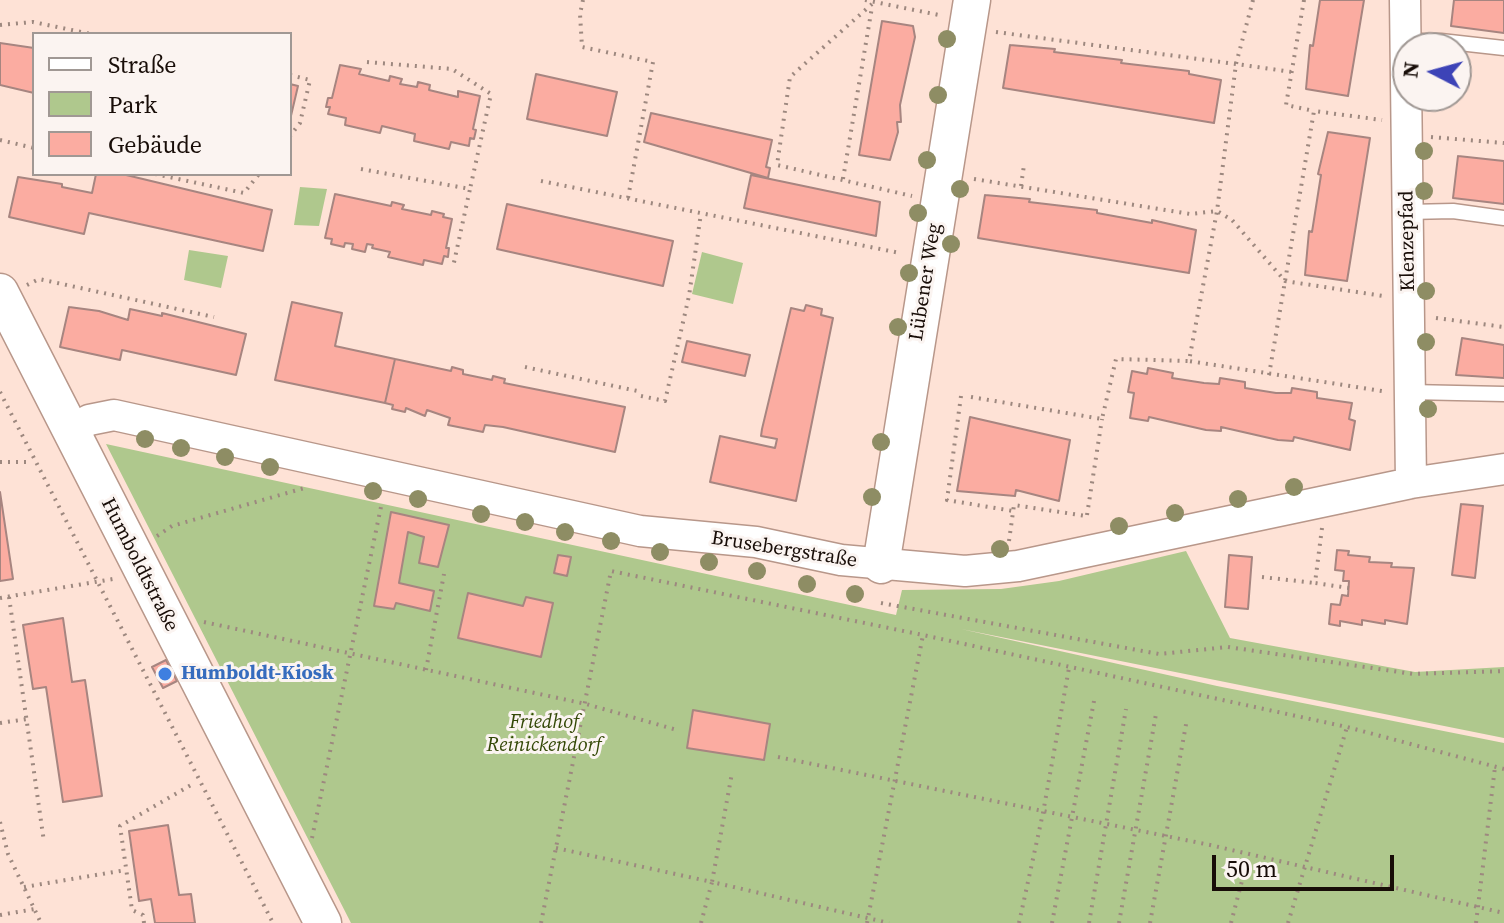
<!DOCTYPE html>
<meta charset="utf-8">
<style>
body{margin:0}
#map{position:relative;width:1504px;height:923px;overflow:hidden;background:#fee2d6;font-family:"Source Serif 4",serif}
canvas{display:block}
.legend{position:absolute;left:32px;top:32px;width:260px;height:144px;box-sizing:border-box;background:#fbf4f1;border:2px solid #a09894;margin:0;padding:10px 14px;list-style:none;font-size:24px;color:#180d08}
.legend li{display:flex;align-items:center;gap:16px;height:40px}
.legend b{width:40px;border:2px solid #a09894}
.north{position:absolute;left:1392px;top:32px;width:80px;height:80px;box-sizing:border-box;background:#fbf4f1;border:2px solid #a09894;border-radius:50%;rotate:276deg;font-size:22px;font-weight:700;line-height:32px;text-align:center;color:#180d08}
.north::after{content:'';display:block;margin:auto;width:28px;height:36px;background:#3d43b7;clip-path:polygon(50% 0,100% 100%,50% 72%,0 100%)}
.scale{position:absolute;left:1212px;top:855px;width:182px;height:36px;box-sizing:border-box;border:4px solid #180d08;border-top:0;padding-left:10px;font-size:24px;line-height:28px;white-space:nowrap;color:#180d08;-webkit-text-stroke:6px #fbf4f1;paint-order:stroke}
</style>
<div id="map">
<canvas width="1504" height="923"></canvas>
<ul class="legend">
<li><b style="height:10px;background:#fff"></b>Straße</li>
<li><b style="height:22px;background:#afc88d"></b>Park</li>
<li><b style="height:22px;background:#fbaca1"></b>Gebäude</li>
</ul>
<div class="north">N</div>
<div class="scale">50 m</div>
</div>
<script>
const ctx = document.querySelector('canvas').getContext('2d');
ctx.lineJoin = 'round';
function fillPath(path, color) {
  ctx.fillStyle = color;
  ctx.fill(path, 'evenodd');
}
function toPath(rows) {
  const path = new Path2D();
  for (const r of rows) {
    path.moveTo(r[0], r[1]);
    for (let i = 2; i < r.length; i += 2) path.lineTo(r[i], r[i + 1]);
  }
  return path;
}
function strokePath(path, color, width, dash) {
  ctx.strokeStyle = color;
  ctx.lineWidth = width;
  ctx.lineCap = dash ? 'butt' : 'round';
  ctx.setLineDash(dash || []);
  ctx.stroke(path);
}
function drawText(font, color, halo, rows, align = 'center') {
  ctx.font = font + ' "Source Serif 4",serif';
  ctx.lineWidth = 6;
  ctx.setLineDash([]);
  ctx.textBaseline = 'middle';
  ctx.strokeStyle = halo;
  ctx.fillStyle = color;
  for (const [text, x, y, turn = 0] of rows) {
    ctx.save();
    ctx.translate(x, y);
    ctx.rotate((+turn || 0) * Math.PI / 180);
    ctx.textAlign = isNaN(turn) ? turn : align;
    if (halo) ctx.strokeText(text, 0, 0);
    ctx.fillText(text, 0, 0);
    ctx.restore();
  }
}
fillPath(toPath([
 [300,187,327,189,319,226,294,225],
 [189,250,228,256,221,288,184,280],
 [702,252,743,263,733,304,692,294],
 [106,444,896,615,902,590,1001,589,1059,581,1186,551,1230,638,1415,672,1504,667,1504,738,961,629,1217,686,1504,743,1504,923,351,923]
]), '#afc88d');
const building = toPath([
 [1320,0,1364,0,1348,96,1306,89,1310,45,1313,46,1320,0],
 [1454,0,1504,0,1504,33,1451,26,1454,0],
 [882,21,913,26,915,37,900,105,901,122,897,122,898,132,890,160,859,155,882,21],
 [0,43,34,48,34,93,0,85,0,43],
 [1010,45,1055,49,1054,52,1122,60,1121,63,1189,71,1189,74,1221,80,1214,123,1003,88,1010,45],
 [340,65,361,69,359,74,389,81,390,76,402,79,400,84,417,87,418,82,430,85,429,90,458,97,458,91,480,96,473,129,476,130,474,139,470,138,469,146,451,142,449,149,414,141,415,134,382,126,380,133,345,125,346,118,328,114,330,107,326,107,328,98,332,98,340,65],
 [536,74,617,92,607,136,527,119,536,74],
 [290,84,298,86,290,120,290,84],
 [651,113,772,140,766,167,770,168,768,178,644,142,651,113],
 [1328,132,1370,138,1347,281,1305,275,1309,231,1312,232,1321,175,1318,174,1328,132],
 [1458,156,1504,161,1504,204,1453,198,1458,156],
 [96,174,122,174,272,210,263,251,89,213,84,234,9,217,18,177,62,184,62,187,92,193,96,174],
 [751,175,880,202,876,236,744,208,751,175],
 [335,194,391,206,392,202,404,205,402,209,431,215,432,211,444,214,443,217,452,219,446,248,449,248,448,257,444,256,442,264,424,260,423,265,388,257,390,252,372,248,373,245,367,244,365,252,352,249,353,244,345,243,344,247,331,244,332,239,325,238,335,194],
 [985,195,1030,199,1029,202,1097,210,1097,213,1152,223,1152,220,1196,230,1189,273,978,238,985,195],
 [507,204,673,241,663,286,497,249,507,204],
 [292,302,342,313,335,346,395,359,385,403,275,380,292,302],
 [806,305,822,309,821,315,833,318,796,501,710,482,720,436,775,448,777,439,761,436,762,429,791,308,804,311,806,305],
 [69,307,99,311,128,320,130,309,162,316,162,313,246,334,236,375,122,350,120,360,60,347,69,307],
 [1462,338,1504,345,1504,378,1456,375,1462,338],
 [687,341,750,355,745,376,682,362,687,341],
 [395,359,451,371,452,367,463,370,463,374,492,380,493,376,505,379,504,383,625,407,615,452,503,427,485,425,483,432,448,425,450,418,427,410,425,416,406,408,405,412,392,409,393,405,385,403,395,359],
 [1148,368,1173,373,1172,378,1204,383,1219,384,1220,378,1245,382,1245,388,1276,393,1291,393,1292,388,1317,392,1317,398,1352,403,1349,419,1355,421,1350,450,1294,437,1293,441,1278,440,1221,427,1221,431,1206,430,1149,417,1148,421,1130,418,1134,393,1128,392,1132,371,1147,374,1148,368],
 [970,417,1070,440,1059,501,1016,490,1015,496,957,491,970,417],
 [0,492,13,579,0,581,0,492],
 [1461,504,1483,506,1475,578,1452,575,1461,504],
 [391,512,449,525,438,567,419,563,424,537,408,532,399,583,434,591,430,611,396,603,394,609,374,606,391,512],
 [1337,550,1349,551,1348,555,1370,557,1369,562,1392,563,1391,567,1414,568,1407,624,1385,620,1385,624,1362,620,1362,625,1340,621,1340,626,1329,624,1331,604,1340,605,1342,595,1348,596,1349,581,1343,581,1344,571,1335,570,1337,550],
 [558,555,571,557,567,576,554,573,558,555],
 [1229,555,1252,557,1248,609,1225,607,1229,555],
 [468,593,523,606,526,597,553,603,541,657,458,638,468,593],
 [63,618,72,682,85,680,102,796,63,802,46,687,33,689,23,625,63,618],
 [166,660,177,681,163,688,152,667,166,660],
 [693,710,770,724,764,760,687,748,693,710],
 [168,825,179,895,191,894,195,923,155,923,151,899,139,901,129,831,168,825]
]);
fillPath(building, '#fbaca1');
strokePath(building, '#a78580', 2);
const service = toPath([
 [1405,41,1441,41,1504,48],
 [1408,212,1453,211,1504,218],
 [1410,392,1504,394]
]);
const minor = toPath([
 [1405,0,1411,483],
 [70,431,89,420,114,415,640,531,756,542,841,560,965,571,1018,566,1411,483,1504,469]
]);
const tertiary = toPath([
 [0,292,323,923],
 [881,565,972,0]
]);
strokePath(service, '#b8978a', 17);
strokePath(minor, '#b8978a', 33);
strokePath(tertiary, '#b8978a', 39);
strokePath(toPath([
 [583,0,580,14,582,47,653,62,628,198],
 [865,0,939,15],
 [1253,0,1236,64,1292,72],
 [1304,0,1286,105,1314,111],
 [872,4,790,77,777,165,912,196],
 [0,25,33,22,91,34],
 [996,32,1236,64,1217,211,1189,361,1382,391],
 [367,62,452,69,491,94,470,189],
 [290,75,310,80,300,123,290,136],
 [1431,137,1504,143],
 [0,140,34,148],
 [361,169,470,189,453,267],
 [155,174,244,193,259,174],
 [843,179,872,7],
 [974,179,1190,214,1217,211,1232,220,1285,281,1383,296],
 [541,181,900,253],
 [1021,186,1024,165],
 [27,285,39,279,214,317],
 [1436,318,1504,327],
 [525,367,642,392],
 [1269,375,1314,111,1382,120],
 [0,392,273,923],
 [641,396,665,401,689,296,701,213],
 [961,396,947,500,1013,511],
 [971,397,1102,419,1116,359,1189,361],
 [0,462,26,462],
 [1087,515,1102,419],
 [1322,528,1315,583,1349,588],
 [157,536,172,526,308,487],
 [1009,541,1014,505,1086,516],
 [1262,577,1315,583],
 [9,597,44,842],
 [0,598,113,579],
 [881,603,1159,654,1228,647,1413,674,1504,671],
 [204,622,586,704,677,730],
 [426,670,444,574],
 [0,723,27,719],
 [778,757,1210,845,1504,913],
 [0,822,8,854,41,923],
 [312,838,382,502],
 [556,848,712,882,732,773],
 [24,887,126,870],
 [0,915,35,909],
 [144,923,143,915,132,910,120,826,191,785],
 [541,923,611,571,923,635],
 [701,923,712,882,889,923],
 [867,923,923,635,1347,727,1504,769],
 [1019,923,1043,813,1069,668],
 [1052,923,1094,701],
 [1089,923,1126,709],
 [1119,923,1156,714],
 [1150,923,1187,719],
 [1231,923,1249,854],
 [1288,923,1347,727],
 [1476,923,1495,767]
]), '#9d887f', 4, [2, 6]);
strokePath(service, '#fff', 14);
strokePath(minor, '#fff', 30);
strokePath(tertiary, '#fff', 36);
ctx.fillStyle = '#8e8d64';
for (const [x, y] of [
 [947,39],
 [938,95],
 [1424,151],
 [927,160],
 [960,189],
 [1424,191],
 [918,213],
 [951,244],
 [909,273],
 [1426,291],
 [898,327],
 [1426,342],
 [1428,409],
 [145,439],
 [881,442],
 [181,448],
 [225,457],
 [270,467],
 [1294,487],
 [373,491],
 [872,497],
 [418,499],
 [1238,499],
 [1175,513],
 [481,514],
 [525,522],
 [1119,526],
 [565,532],
 [611,541],
 [1000,549],
 [660,552],
 [709,562],
 [757,571],
 [807,584],
 [855,594]
]) {
  ctx.beginPath();
  ctx.arc(x, y, 9, 0, 2 * Math.PI);
  ctx.fill();
}
for (const [x, y, r, color] of [
 [165,674,8,"#3f7fe0"]
]) {
  const dot = new Path2D();
  dot.arc(x, y, r, 0, 2 * Math.PI);
  ctx.fillStyle = color;
  ctx.fill(dot);
  strokePath(dot, '#fbf4f1', 3);
}
drawText('20px', '#180d08', '#fbf4f1', [
 ["Klenzepfad",1408,241,-91],
 ["Lübener Weg",926,282,-81],
 ["Brusebergstraße",784,550,9],
 ["Humboldtstraße",139,565,63]
]);
drawText('bold 20px', '#366cbe', '#fbf4f1', [
 ["Humboldt-Kiosk",181,674]
], 'left');
drawText('italic 20px', '#334806', '#fbf4f1', [
 ["Friedhof",544,723],
 ["Reinickendorf",544,746]
]);
</script>
